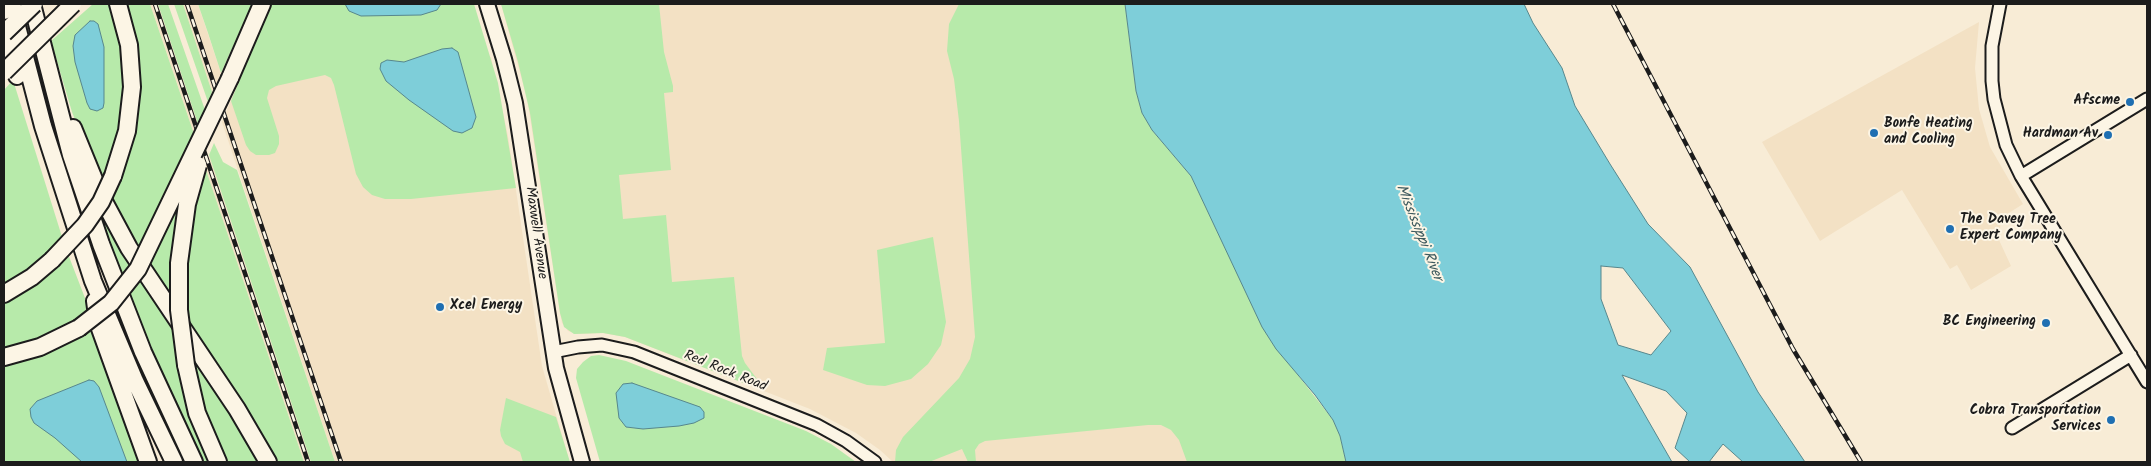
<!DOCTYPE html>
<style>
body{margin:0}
#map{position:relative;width:2151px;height:466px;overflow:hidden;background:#f8ecd6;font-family:Kalam,sans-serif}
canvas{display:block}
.frame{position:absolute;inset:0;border:5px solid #1c1c1c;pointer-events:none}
</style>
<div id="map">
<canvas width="2151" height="466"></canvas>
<div class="frame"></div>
</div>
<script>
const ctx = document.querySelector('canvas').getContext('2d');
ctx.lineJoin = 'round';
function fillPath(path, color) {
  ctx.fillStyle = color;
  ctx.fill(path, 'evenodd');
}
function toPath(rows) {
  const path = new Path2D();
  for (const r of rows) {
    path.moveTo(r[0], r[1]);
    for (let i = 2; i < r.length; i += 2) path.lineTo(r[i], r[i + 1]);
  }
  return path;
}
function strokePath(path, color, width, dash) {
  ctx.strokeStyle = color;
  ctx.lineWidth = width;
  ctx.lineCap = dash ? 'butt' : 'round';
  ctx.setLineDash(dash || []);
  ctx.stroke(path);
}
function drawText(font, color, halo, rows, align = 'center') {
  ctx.font = font + ' Kalam,sans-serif';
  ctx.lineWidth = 4;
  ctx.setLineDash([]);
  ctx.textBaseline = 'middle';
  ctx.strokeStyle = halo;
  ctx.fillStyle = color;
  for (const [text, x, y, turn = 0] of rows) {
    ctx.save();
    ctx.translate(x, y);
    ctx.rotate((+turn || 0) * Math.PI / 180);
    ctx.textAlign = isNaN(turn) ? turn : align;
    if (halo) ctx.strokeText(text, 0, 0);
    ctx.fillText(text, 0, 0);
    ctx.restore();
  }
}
fillPath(toPath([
 [150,4,158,4,198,124,194,134],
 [183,4,198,4,221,73,212,92],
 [501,4,966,4,1176,414,1193,462,893,462,880,450,856,433,810,409,625,337,603,333,577,334,568,331,562,323,560,313,527,98],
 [1979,22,1975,68,1979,109,1990,147,2023,204,2001,218,1999,240,2011,266,1971,290,1957,265,1950,269,1902,190,1820,241,1762,142],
 [491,57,508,136,542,366,568,456,550,462,335,462,222,122,241,76],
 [209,155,222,195,311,462,304,462,205,167]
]), '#f3e1c4');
fillPath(toPath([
 [93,4,113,4,119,21,127,97,117,145,101,186,72,112,51,41],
 [126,4,150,4,194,134,138,256,108,201,129,155,138,114,140,84,138,57],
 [158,4,168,4,205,110,198,124],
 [174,4,183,4,212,92,208,102],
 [198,4,252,4,221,73,208,33],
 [271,4,474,4,498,83,516,188,411,199,385,199,372,195,363,187,356,174,334,85,331,78,325,75,276,86,269,90,267,98,279,136,279,144,275,153,269,155,256,155,250,151,246,145,231,101],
 [501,4,659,4,664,52,673,86,673,92,664,93,671,170,619,175,623,219,666,215,672,282,734,277,742,356,745,363,757,379,754,382,746,384,625,337,603,333,574,334,564,327,560,313,530,113,518,62],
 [959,4,1125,4,1136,91,1142,113,1152,130,1191,176,1269,338,1333,420,1340,435,1346,462,1187,462,1179,440,1171,430,1161,425,1148,425,985,441,979,444,975,450,976,462,968,462,962,449,929,462,895,462,896,450,903,437,959,378,970,359,975,337,959,121,954,79,947,51,949,24],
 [13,80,63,240,38,263,4,286,4,90],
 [214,143,223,162,237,170,335,462,311,462,209,155],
 [205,167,235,256,304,462,277,462,266,443,187,330,185,297,190,226],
 [180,196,172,308,146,269],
 [104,208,134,262,123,278,100,215],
 [933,237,946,322,941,345,928,364,911,379,885,386,867,385,823,370,827,348,885,343,877,250],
 [68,254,90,311,55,333,4,352,4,302],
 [141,275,173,322,212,462,204,462,199,453,163,375,128,292],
 [94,325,144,462,4,462,4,362],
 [189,345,265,462,223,462,211,435],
 [599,355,626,361,806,431,831,444,856,462,600,462,576,378,577,369,583,362,591,356],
 [506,398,556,417,570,462,523,462,520,452,505,444,501,436,500,430]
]), '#b7eaaa');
const water = toPath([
 [345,4,441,4,437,10,421,15,361,16,349,11,345,4],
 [1125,4,1524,4,1533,23,1562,68,1575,106,1610,164,1648,224,1690,267,1758,392,1805,462,1743,462,1723,444,1709,462,1690,462,1675,448,1687,413,1666,391,1622,375,1672,462,1346,462,1340,436,1333,420,1315,395,1276,349,1262,327,1191,176,1152,130,1142,113,1136,91,1125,4],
 [1601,266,1623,268,1671,331,1651,355,1618,345,1601,299,1601,266],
 [90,21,94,21,98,24,104,47,104,103,103,108,97,111,90,109,87,103,75,62,73,46,75,35,90,21],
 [452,48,458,52,476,117,472,128,462,133,453,131,409,100,386,81,380,69,381,63,387,60,404,62,442,49,452,48],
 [89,380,94,381,99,387,127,462,82,462,55,438,34,423,31,417,30,409,37,401,89,380],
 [632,383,700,407,704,412,704,418,694,423,679,426,643,429,626,427,619,418,616,393,623,384,632,383]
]);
fillPath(water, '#7eced9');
strokePath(water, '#57878d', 1);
const minor = toPath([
 [2000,4,1992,46,1992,81,1994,99,2006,145,2021,176,2147,382],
 [2021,176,2147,99],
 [553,352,578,347,602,345,634,352,817,425,846,441,875,462],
 [2012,428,2131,355]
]);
const major = toPath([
 [487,4,504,59,515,103,556,368,582,462]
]);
const highway = toPath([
 [32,4,71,155,101,244,143,352,194,462],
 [13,11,43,126,93,281,135,381,174,462],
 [4,33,17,76],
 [230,78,262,4],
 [73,128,100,194,129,248,237,409,268,462],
 [113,176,127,131,132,87,129,45,118,4],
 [4,294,32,277,52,260],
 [95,301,98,323,148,462],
 [4,357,40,347,79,328],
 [186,365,197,413,218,462]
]);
strokePath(minor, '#1c1c1c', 15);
strokePath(major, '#1c1c1c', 18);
strokePath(highway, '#1c1c1c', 20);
strokePath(minor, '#fcf5e5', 11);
strokePath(major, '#fcf5e5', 14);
strokePath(highway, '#fcf5e5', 16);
const rail = toPath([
 [155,4,308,462],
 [187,4,341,462],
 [1613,4,1793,349,1861,462]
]);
strokePath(rail, '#1c1c1c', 4.5);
strokePath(rail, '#fcf5e5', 2.5, [8]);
const highwayBridge = toPath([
 [4,11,13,4],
 [4,33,34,4],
 [4,72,73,4],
 [52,260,85,225,101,202,113,176],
 [79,328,111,303,138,269,230,78],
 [186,365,179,310,179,263,187,204,198,165]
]);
strokePath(highwayBridge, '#1c1c1c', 20, []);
strokePath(highwayBridge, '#fcf5e5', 16);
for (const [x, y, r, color] of [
 [2130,102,5,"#1f6fb2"],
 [1874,133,5,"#1f6fb2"],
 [2108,135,5,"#1f6fb2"],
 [1950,229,5,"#1f6fb2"],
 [440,307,5,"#1f6fb2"],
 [2046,323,5,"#1f6fb2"],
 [2111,420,5,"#1f6fb2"]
]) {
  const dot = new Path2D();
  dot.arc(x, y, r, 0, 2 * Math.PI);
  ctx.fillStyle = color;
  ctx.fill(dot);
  strokePath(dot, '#fcf5e5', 2);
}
drawText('bold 14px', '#1c1c1c', '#fcf5e5', [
 ["Afscme",2120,102],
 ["Bonfe Heating",1884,125,"left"],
 ["and Cooling",1884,141,"left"],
 ["Hardman Av",2098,135],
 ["The Davey Tree",1960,221,"left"],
 ["Expert Company",1960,237,"left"],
 ["Xcel Energy",450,307,"left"],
 ["BC Engineering",2036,323],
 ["Cobra Transportation",2101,412],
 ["Services",2101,428]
], 'right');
drawText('14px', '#1c1c1c', '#fcf5e5', [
 ["Maxwell Avenue",535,233,82],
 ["Red Rock Road",725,372,22]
]);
drawText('italic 15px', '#3e5a5e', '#fcf5e5', [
 ["Mississippi River",1418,233,68]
]);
</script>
